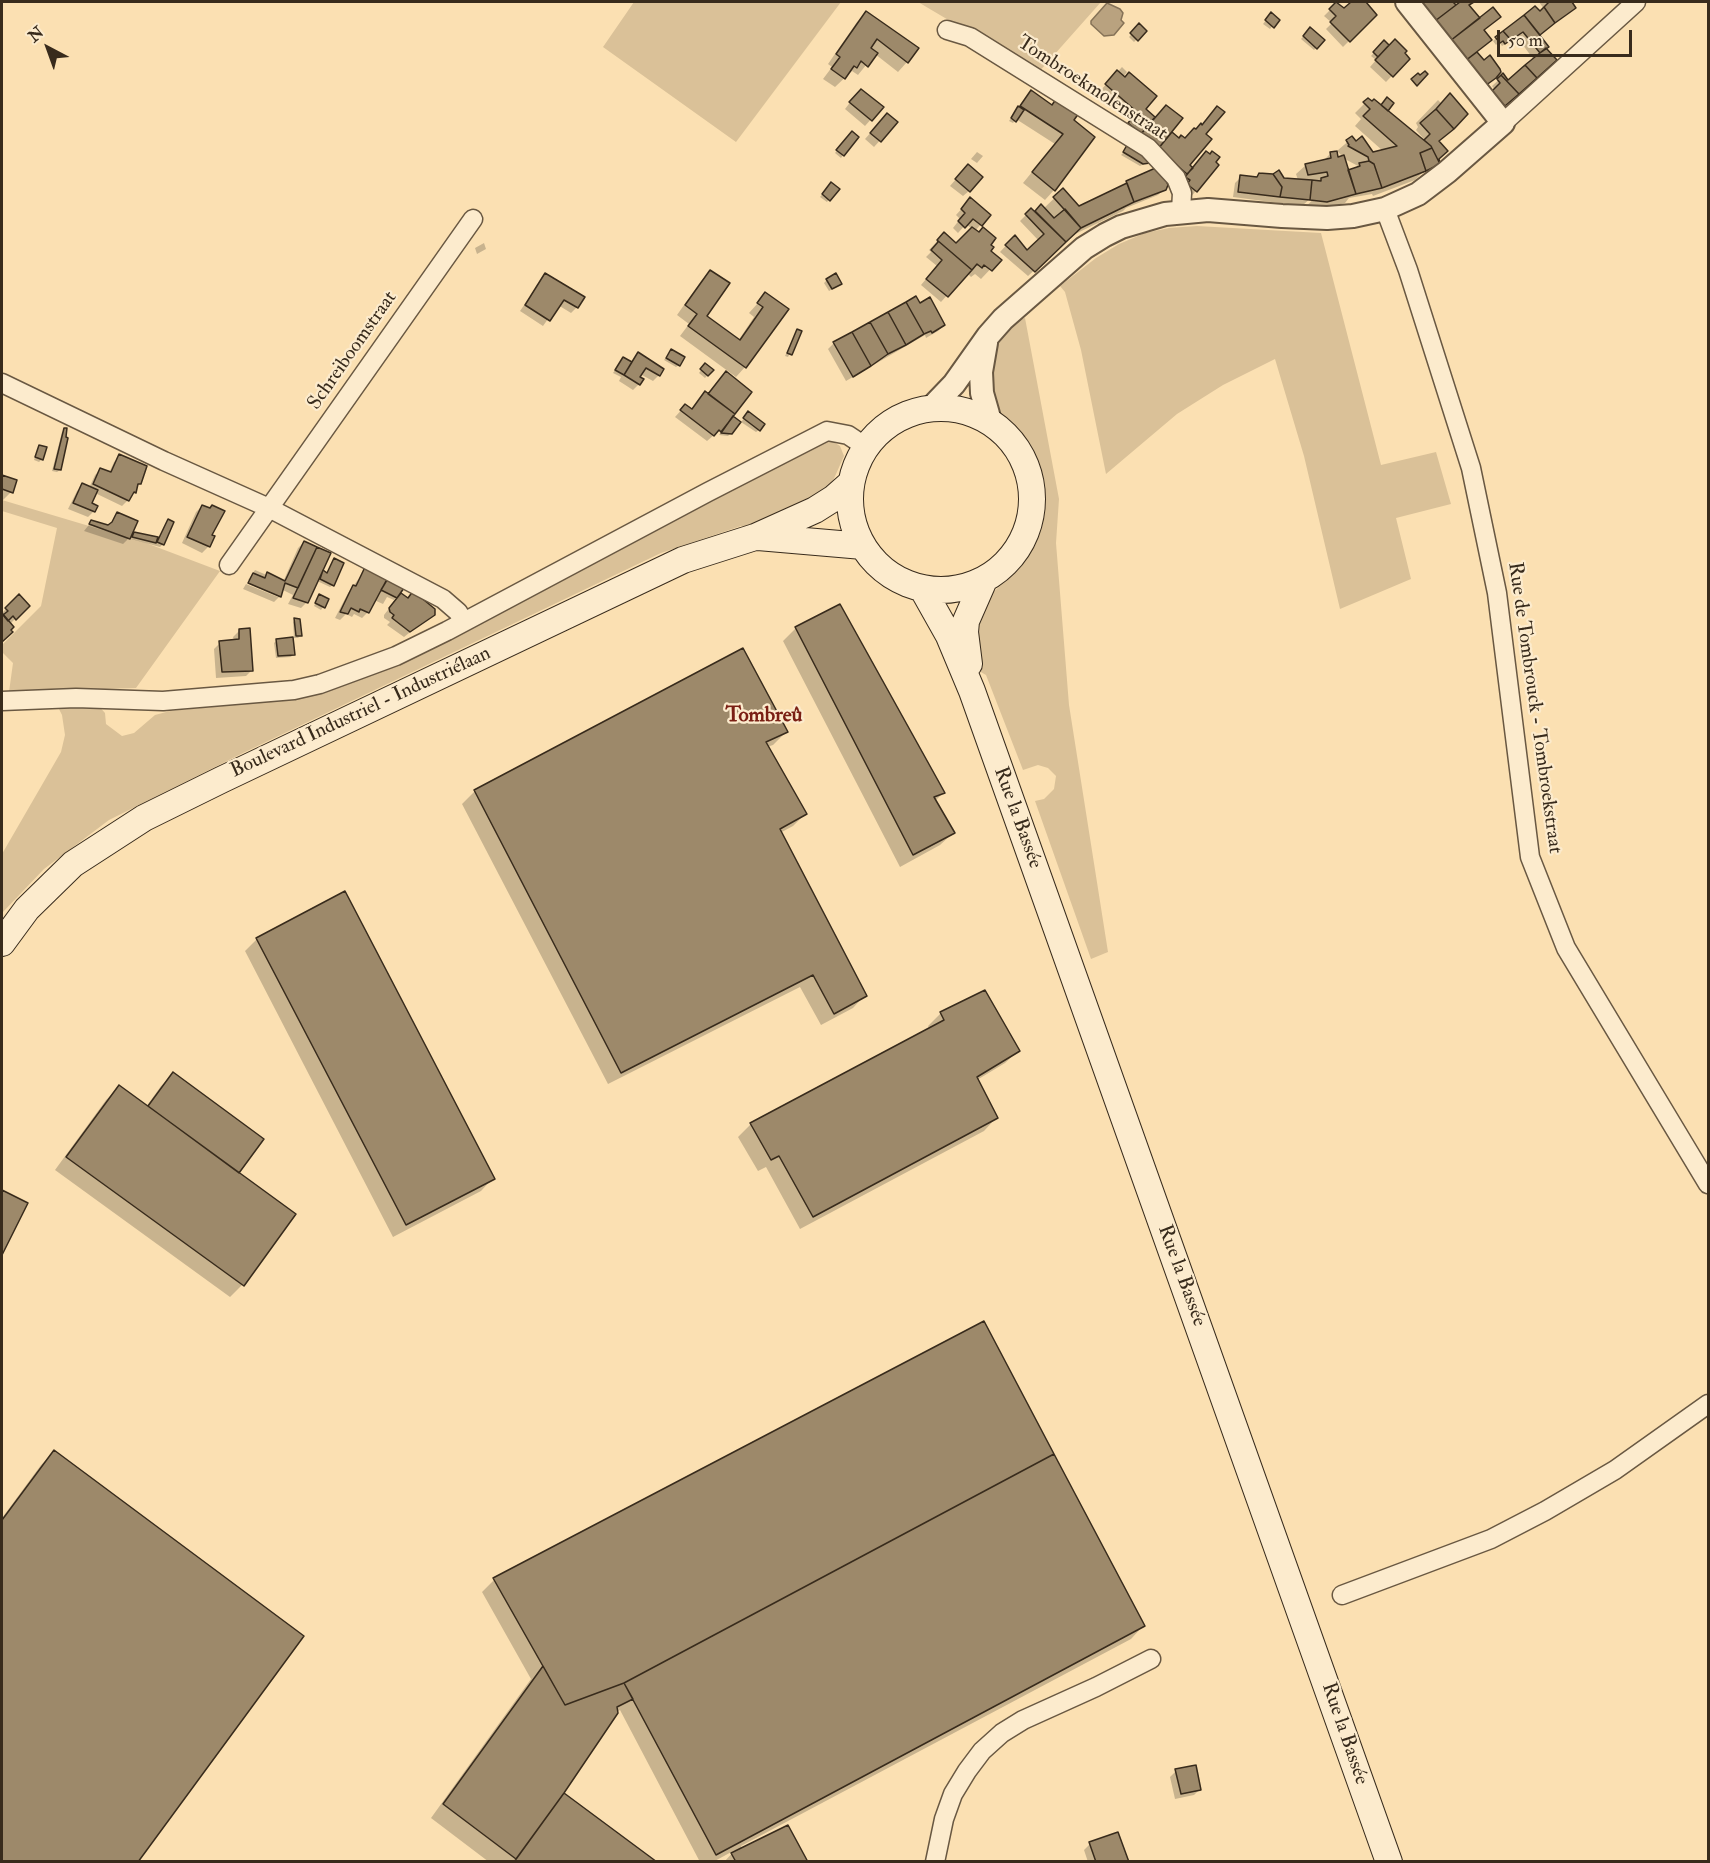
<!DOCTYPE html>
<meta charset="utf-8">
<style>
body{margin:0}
#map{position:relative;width:1710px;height:1863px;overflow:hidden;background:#fbe0b2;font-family:"IM FELL Double Pica",serif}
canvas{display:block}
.frame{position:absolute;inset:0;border:3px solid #382b1c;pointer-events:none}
.north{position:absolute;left:18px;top:18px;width:60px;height:60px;-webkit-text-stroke:4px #fcebcd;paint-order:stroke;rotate:319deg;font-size:16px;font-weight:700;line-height:24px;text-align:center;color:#382b1c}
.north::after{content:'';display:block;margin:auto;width:21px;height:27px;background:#382b1c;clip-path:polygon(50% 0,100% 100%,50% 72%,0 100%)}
.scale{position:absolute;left:1497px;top:30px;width:135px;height:27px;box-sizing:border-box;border:3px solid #382b1c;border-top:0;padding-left:8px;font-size:18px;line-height:21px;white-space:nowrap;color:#382b1c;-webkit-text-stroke:4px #fcebcd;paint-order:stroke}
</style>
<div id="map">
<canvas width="1710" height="1863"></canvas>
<div class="frame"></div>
<div class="north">N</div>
<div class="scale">50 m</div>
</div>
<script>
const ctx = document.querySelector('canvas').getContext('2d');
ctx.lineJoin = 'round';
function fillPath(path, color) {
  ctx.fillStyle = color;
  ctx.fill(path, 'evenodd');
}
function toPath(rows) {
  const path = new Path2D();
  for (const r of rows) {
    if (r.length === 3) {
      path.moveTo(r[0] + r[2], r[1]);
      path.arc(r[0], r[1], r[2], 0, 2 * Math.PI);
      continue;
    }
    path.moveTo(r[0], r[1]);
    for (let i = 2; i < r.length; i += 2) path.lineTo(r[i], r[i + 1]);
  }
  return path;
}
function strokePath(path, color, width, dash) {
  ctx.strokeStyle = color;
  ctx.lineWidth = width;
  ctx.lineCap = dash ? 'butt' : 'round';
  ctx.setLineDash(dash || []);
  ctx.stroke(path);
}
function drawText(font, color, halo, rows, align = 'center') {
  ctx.font = font + ' "IM FELL Double Pica",serif';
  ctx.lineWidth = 4.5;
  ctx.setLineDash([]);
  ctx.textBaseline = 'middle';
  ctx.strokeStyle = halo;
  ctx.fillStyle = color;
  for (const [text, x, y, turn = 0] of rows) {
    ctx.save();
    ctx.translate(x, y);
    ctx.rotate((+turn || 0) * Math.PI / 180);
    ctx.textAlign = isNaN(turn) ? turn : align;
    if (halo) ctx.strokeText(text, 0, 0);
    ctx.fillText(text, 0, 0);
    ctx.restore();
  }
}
fillPath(toPath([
 [634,2,841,2,736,142,603,47],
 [918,2,1101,2,1038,73],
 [1197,226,1321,233,1381,465,1436,452,1451,504,1396,518,1411,579,1340,609,1304,456,1275,359,1223,385,1177,414,1106,474,1081,350,1065,292,1060,286,1096,258,1119,244,1145,233,1169,228],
 [1025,318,1059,499,1056,543,1069,705,1108,952,1091,959,1035,801,1044,799,1054,789,1056,776,1048,768,1038,765,1023,770,986,675,979,671,972,637,981,603,1018,570,1027,559,1034,545,1044,514,1045,496,1040,471,1031,451,1022,436,995,411,987,377,998,339,1018,320],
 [824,440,830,440,840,446,844,456,832,483,822,495,759,526,741,526,661,553,243,753,109,820,44,869,2,913,2,854,61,752,65,735,62,715,56,703,96,703,105,713,106,724,122,736,134,733,155,715,170,711,233,705,307,695,359,679,405,660],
 [2,500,146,543,220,571,136,688,9,692,13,663,2,652,2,645,41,606,57,528,2,511]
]), '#dac198');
const water = toPath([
 [1107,3,1120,9,1123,13,1121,20,1124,23,1114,35,1104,36,1091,24,1091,21,1107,3]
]);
fillPath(water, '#b9a27f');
strokePath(water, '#857257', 1.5);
fillPath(toPath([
 [1353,2,1363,2,1375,15,1343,47,1326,29,1332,23,1324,16,1337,3,1344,10],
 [1410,2,1473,2,1468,6,1483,31,1476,52,1484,62,1478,91],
 [1539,2,1570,2,1574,7,1539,36,1549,66,1498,111,1495,90,1492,86,1503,76,1508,82,1534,60,1517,37,1502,46,1499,42,1496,45,1493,41,1535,8,1539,13,1544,9],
 [867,13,907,62,898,72,875,54,858,75,852,71,835,87,823,79,832,67,828,64,857,22],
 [1271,14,1278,20,1270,29,1263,24],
 [1139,26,1145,31,1134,42,1129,37],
 [1310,29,1323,40,1314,50,1301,39],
 [1384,42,1383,50,1385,52,1403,53,1408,59,1386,82,1370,67,1376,60,1371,56],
 [1122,67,1127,72,1123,77,1144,110,1155,119,1167,138,1185,139,1196,131,1218,109,1188,165,1192,169,1210,156,1217,165,1190,198,1180,184,1187,175,1186,173,1177,182,1148,162,1140,166,1121,155,1130,146,1123,129,1132,119,1100,91],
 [1031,92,1051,106,1056,101,1072,121,1093,137,1054,190,1045,200,1023,183,1055,144,1016,119,1013,123,1009,121,1022,102],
 [1450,95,1437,142,1445,151,1436,160,1436,166,1422,173,1415,180,1373,196,1372,194,1349,198,1345,203,1316,210,1303,209,1317,196,1315,194,1302,206,1233,197,1235,183,1241,177,1298,180,1296,174,1306,165,1323,161,1330,154,1336,158,1339,158,1341,155,1337,151,1352,138,1356,143,1372,153,1383,151,1355,126,1361,119,1355,113,1368,100,1386,111,1429,145,1416,130,1418,127,1416,123,1438,100,1441,103],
 [1343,158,1358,166,1348,173],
 [855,96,881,108,865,126,845,109],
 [881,121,896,123,874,147,865,139],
 [849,136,857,137,841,158,835,153],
 [977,152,983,156,977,163,971,159],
 [962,172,969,191,963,196,950,186],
 [1127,182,1165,188,1158,195,1126,208,1123,211,1071,236,1028,276,1000,252,1014,237,1027,252,1039,241,1020,221,1031,210,1034,213,1041,206,1043,209,1063,190,1079,208,1122,187],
 [828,187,837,189,827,202,820,197],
 [965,205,989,215,975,231,989,245,989,251,999,260,981,279,975,274,971,277,967,273,941,302,921,285,937,266,926,257,931,252,929,250,944,234,956,245,972,229,966,224,958,233,953,228,960,219,956,215],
 [484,243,486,249,477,254,475,248],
 [710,271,705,317,738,341,754,317,749,313,766,294,787,309,745,367,736,377,680,336,689,324,677,315,701,281],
 [545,275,577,307,571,313,558,305,543,326,520,311],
 [827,280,838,286,829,291,824,283],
 [919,305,944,325,938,331,926,338,925,335,846,381,828,349,834,343],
 [797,331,800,332,788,357,785,356],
 [638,354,659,375,653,381,640,374,639,384,633,390,619,381,621,377,613,373,623,358,630,363],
 [669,354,679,365,676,367,664,360],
 [705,365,712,370,705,378,699,373],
 [685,406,692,410,731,416,731,433,728,436,719,435,723,430,721,429,707,441,675,417],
 [746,416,759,430,756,432,741,422],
 [65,430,60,470,57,472,52,471,62,432],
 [39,446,42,459,39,462,34,460],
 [120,456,139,483,128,500,122,506,95,493,90,504,94,511,88,517,68,509,77,491,83,485,89,488,95,475,101,469,109,473,114,462],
 [2,477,15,481,11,492,2,501],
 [202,506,210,535,213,537,208,547,202,553,182,543,196,512],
 [117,514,129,538,123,544,84,531,92,521,109,526],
 [135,533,158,539,163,544,160,547,131,539],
 [304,542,321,571,327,574,333,585,330,587,317,581,307,602,301,608,288,604,293,595,281,589,280,596,274,602,243,589,246,584,278,597,278,594,248,580,255,570,283,582,298,548],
 [366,569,401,588,394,600,387,597,383,604,374,600,368,612,362,618,354,614,352,617,346,614,340,620,335,618,348,593],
 [19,596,28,606,10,624,11,632,2,641,2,613],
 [319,596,323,607,321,610,314,606],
 [395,601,433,614,404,637,387,625,390,622,384,618,384,615],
 [295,620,301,635,298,638,292,638,293,654,291,657,276,658,274,643,277,640,294,638,293,622],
 [796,628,943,793,935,801,953,833,940,845,900,867,783,641],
 [239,631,252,670,246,676,216,678,214,649,220,643,234,641,233,637],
 [786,732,773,745,767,747,805,814,793,826,780,833,865,995,853,1008,821,1025,800,987,608,1084,462,804,475,791],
 [257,939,493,1178,481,1191,393,1237,245,951],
 [941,1013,1018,1051,1005,1063,977,1080,996,1118,984,1131,800,1229,766,1167,758,1171,738,1137,751,1124,930,1030,928,1026],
 [174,1074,237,1174,242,1285,230,1297,55,1170,106,1100,119,1087,146,1107,161,1086],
 [2,1192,26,1203,2,1252],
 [54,1452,136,1862,2,1862,2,1518,41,1465],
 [494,1580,1143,1626,1131,1639,741,1846,742,1849,806,1862,724,1862,735,1850,713,1862,700,1862,620,1710,617,1712,562,1794,654,1862,489,1862,431,1818,531,1679,482,1592],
 [1176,1771,1200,1789,1194,1795,1175,1799,1170,1777],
 [1090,1844,1127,1862,1088,1862,1084,1850]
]), '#0003');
const building = toPath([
 [1336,2,1344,8,1351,2,1366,2,1377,15,1350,42,1330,22,1336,16,1329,9,1336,2],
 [1420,2,1453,2,1456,5,1435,21,1420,2],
 [1460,2,1474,2,1469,5,1480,18,1450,41,1435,21,1460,2],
 [1549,2,1572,2,1576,8,1555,23,1544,7,1549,2],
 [1535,6,1540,11,1544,7,1555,23,1540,35,1524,15,1535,6],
 [1493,7,1501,17,1484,30,1492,40,1465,61,1450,41,1493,7],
 [866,11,919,48,908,63,877,39,871,48,878,53,868,67,861,61,857,68,854,66,845,79,831,69,840,57,836,54,866,11],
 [1271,12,1280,20,1274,28,1265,20,1271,12],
 [1524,15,1549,47,1540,53,1523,32,1511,40,1503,31,1524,15],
 [1139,23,1147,31,1138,41,1130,33,1139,23],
 [1310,27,1325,40,1317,49,1303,36,1310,27],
 [1503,31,1511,40,1505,44,1503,41,1500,43,1495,37,1503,31],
 [1395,39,1407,51,1405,53,1410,59,1393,77,1375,60,1395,39],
 [1384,40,1389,45,1378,57,1373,52,1384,40],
 [1546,48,1557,60,1537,78,1525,65,1546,48],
 [1477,52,1484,60,1490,55,1500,69,1501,72,1496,78,1485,86,1465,61,1477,52],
 [1525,65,1537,78,1519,94,1501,75,1503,73,1508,80,1525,65],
 [1117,70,1125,77,1129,72,1157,96,1146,109,1155,117,1141,134,1128,123,1137,112,1105,84,1117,70],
 [1425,71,1428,74,1417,86,1411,79,1418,73,1420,75,1425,71],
 [1501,75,1519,94,1505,106,1491,92,1500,83,1497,79,1501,75],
 [861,89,884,107,872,121,849,102,861,89],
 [1031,90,1052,105,1056,99,1079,113,1074,120,1095,137,1055,191,1032,172,1063,134,1020,106,1031,90],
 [1450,93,1468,114,1454,129,1436,109,1450,93],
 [1387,97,1394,103,1388,111,1381,105,1387,97],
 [1368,98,1372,101,1374,99,1431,146,1432,148,1420,153,1426,171,1382,188,1374,164,1369,161,1368,157,1348,146,1349,145,1346,140,1352,136,1356,141,1362,136,1373,152,1397,146,1363,116,1370,109,1363,102,1368,98],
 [1166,105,1183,118,1158,149,1141,134,1166,105],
 [1018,106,1024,110,1016,122,1011,118,1018,106],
 [1217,106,1225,112,1206,134,1212,139,1190,165,1193,168,1187,174,1158,149,1172,132,1179,138,1181,135,1185,138,1194,128,1196,129,1201,123,1202,125,1217,106],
 [1436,109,1454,129,1439,141,1448,151,1439,159,1440,164,1431,146,1424,140,1430,134,1420,123,1436,109],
 [887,113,898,122,881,142,870,133,887,113],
 [852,131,859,137,844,156,836,150,852,131],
 [1127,145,1152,158,1150,163,1143,164,1123,152,1127,145],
 [1432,148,1440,164,1426,171,1420,153,1432,148],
 [1206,151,1210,154,1212,151,1220,157,1216,162,1219,165,1197,192,1187,184,1190,180,1185,177,1206,151],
 [1337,151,1338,157,1344,155,1356,194,1327,202,1310,200,1312,180,1321,181,1321,178,1328,176,1327,172,1308,175,1305,164,1331,158,1330,152,1337,151],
 [1369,161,1374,164,1382,188,1356,194,1348,170,1360,166,1359,163,1369,161],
 [968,164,983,177,970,192,955,179,968,164],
 [1160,166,1168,185,1166,190,1134,202,1126,181,1160,166],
 [1279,170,1284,178,1312,180,1310,200,1280,197,1282,187,1273,174,1279,170],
 [1259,173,1273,174,1282,187,1280,197,1238,192,1240,175,1257,177,1259,173],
 [831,182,840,189,830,201,822,194,831,182],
 [1127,183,1134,202,1081,228,1053,197,1063,188,1079,206,1127,183],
 [970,197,991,215,982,226,973,219,965,228,958,221,965,213,961,209,970,197],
 [1041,204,1054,218,1065,209,1081,228,1066,242,1035,211,1041,204],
 [1031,208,1066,242,1035,272,1005,245,1015,235,1027,250,1044,234,1025,214,1031,208],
 [972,227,979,232,983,227,996,238,991,245,994,247,991,251,1002,260,992,271,984,265,982,268,977,264,972,270,937,240,944,232,956,243,972,227],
 [937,240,972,270,948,297,926,279,942,260,931,250,938,242,937,240],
 [710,270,730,283,707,316,740,340,763,307,757,303,765,292,789,309,746,368,688,326,697,314,685,305,710,270],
 [545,273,585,297,578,308,564,300,550,321,525,305,545,273],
 [836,273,842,284,832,289,826,279,836,273],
 [916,296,920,303,930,297,945,325,932,333,931,331,924,334,906,302,916,296],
 [906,302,924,334,906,345,888,312,906,302],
 [888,312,906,345,888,354,870,322,888,312],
 [870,322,888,354,871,366,852,332,870,322],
 [797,329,802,331,792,355,787,353,797,329],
 [852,332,871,366,853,377,833,342,852,332],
 [671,349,685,357,680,366,666,358,671,349],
 [638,352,664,369,660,376,646,368,640,377,644,379,640,385,624,375,638,352],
 [623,357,632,362,624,375,615,370,623,357],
 [705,363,714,370,708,376,700,369,705,363],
 [726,371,752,392,735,414,708,394,726,371],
 [705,391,735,414,721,432,719,430,714,436,680,410,685,404,692,409,705,391],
 [748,411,765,424,760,431,743,418,748,411],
 [733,416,741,422,732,434,721,433,733,416],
 [64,428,67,428,66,437,68,438,61,470,54,469,64,428],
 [39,445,47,447,43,460,35,457,39,445],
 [119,454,147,466,141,484,138,484,136,493,134,492,129,501,93,484,100,468,111,472,119,454],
 [2,475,17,480,13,493,2,489,2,475],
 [82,483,98,490,92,503,98,506,95,512,73,503,82,483],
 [202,505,210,508,212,505,225,511,212,535,215,536,210,547,187,537,202,505],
 [117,512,138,521,130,539,89,524,91,520,108,525,112,522,117,512],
 [168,519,174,522,164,545,157,542,168,519],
 [134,532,158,537,156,543,132,537,134,532],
 [304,541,317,547,298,588,285,583,281,597,248,583,253,573,265,578,267,572,285,581,304,541],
 [317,547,331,553,308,603,293,598,317,547],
 [334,558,344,563,334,586,320,579,323,570,327,573,334,558],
 [365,567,387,579,369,613,360,609,359,612,351,608,348,614,340,612,353,585,356,586,365,567],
 [387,580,404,588,397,598,381,590,387,580],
 [413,591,435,609,435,615,410,632,392,618,394,615,390,612,389,608,401,593,408,598,413,591],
 [19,594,30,606,16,620,13,616,8,621,3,615,8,611,5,608,19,594],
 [319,594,329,599,325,608,315,603,319,594],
 [840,604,945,793,934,797,955,833,913,855,795,627,840,604],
 [2,613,14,627,11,630,13,632,2,642,2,613],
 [294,618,300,619,302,636,296,636,294,618],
 [250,628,253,671,222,672,219,641,239,639,239,629,250,628],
 [293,637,295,655,278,656,276,639,293,637],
 [743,648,788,732,766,742,807,814,780,829,867,996,834,1014,813,975,621,1073,474,790,743,648],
 [345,891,495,1179,406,1225,256,938,345,891],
 [985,990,1020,1051,977,1077,998,1118,813,1217,779,1156,771,1160,750,1123,944,1020,940,1012,985,990],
 [173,1072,264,1139,239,1173,148,1106,173,1072],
 [119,1085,296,1214,244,1286,66,1157,119,1085],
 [2,1190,28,1203,2,1255,2,1190],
 [984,1321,1054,1454,624,1683,565,1705,493,1578,984,1321],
 [54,1450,304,1636,138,1862,2,1862,2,1520,54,1450],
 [1054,1454,1145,1626,716,1855,624,1683,1054,1454],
 [543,1666,565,1705,624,1683,633,1699,617,1707,618,1713,564,1793,516,1859,443,1804,543,1666],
 [1196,1765,1201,1790,1181,1794,1175,1769,1196,1765],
 [564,1793,657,1862,514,1862,564,1793],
 [788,1825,808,1862,736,1862,731,1853,788,1825],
 [1118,1832,1129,1862,1096,1862,1089,1842,1118,1832]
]);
fillPath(building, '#9d896a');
strokePath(building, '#382b1c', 1.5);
const minor = toPath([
 [947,30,970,37,1148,148,1176,178,1182,193,1181,211],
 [1503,123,1636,2],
 [1385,209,1408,270,1471,468,1497,593,1530,857,1566,948,1708,1184],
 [2,383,164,461,269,508,443,599,458,612,464,622],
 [229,565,473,219],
 [2,701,76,698,163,701,294,690,320,684,396,656,447,631,708,492,827,431,848,435,866,447],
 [1342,1595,1491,1539,1545,1511,1615,1470,1708,1404],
 [935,1862,944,1819,953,1794,967,1771,982,1751,1002,1733,1023,1720,1096,1687,1151,1659]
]);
const tertiary = toPath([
 [986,343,981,372,982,393,990,421],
 [931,408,954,384,988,336,1003,319,1084,248,1105,235,1121,227,1165,214,1208,210,1282,216,1327,218,1353,216,1385,209,1418,194,1447,172,1503,123,1407,2]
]);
const secondary = toPath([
 [941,499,91],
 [758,537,863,546],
 [922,588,949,636,972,691,1389,1862],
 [969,664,965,632,966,621,984,580],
 [2,943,27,909,73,864,144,818,221,780,683,560,755,537,815,510,834,498,851,483]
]);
strokePath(minor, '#695842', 21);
strokePath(tertiary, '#695842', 26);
strokePath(secondary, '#382b1c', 28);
strokePath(minor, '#fcebcd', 18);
strokePath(tertiary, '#fcebcd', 22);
strokePath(secondary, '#fcebcd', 26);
drawText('20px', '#382b1c', '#fcebcd', [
 ["Tombroekmolenstraat",1092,89,33],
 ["Schreiboomstraat",353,351,-55],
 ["Rue de Tombrouck - Tombroekstraat",1534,708,82],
 ["Boulevard Industriel - Industriélaan",361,713,-25],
 ["Rue la Bassée",1017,818,70],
 ["Rue la Bassée",1181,1276,70],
 ["Rue la Bassée",1344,1734,71]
]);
drawText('bold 21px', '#7a1f14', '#fcebcd', [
 ["Tombreû",764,716]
]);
</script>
